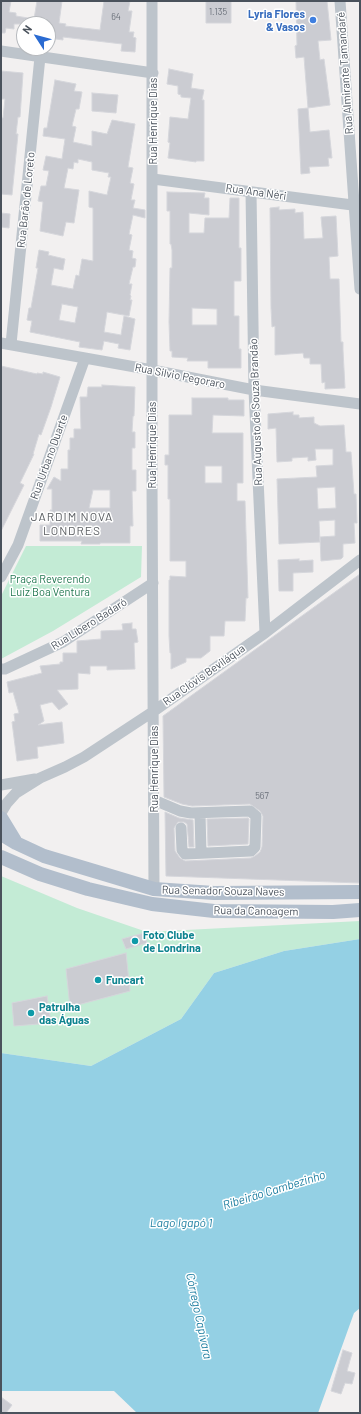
<!DOCTYPE html>
<meta charset="utf-8">
<style>
body{margin:0}
#map{position:relative;width:361px;height:1414px;overflow:hidden;background:#f2f0f0;font-family:Barlow,sans-serif}
canvas{display:block}
.frame{position:absolute;inset:0;border:2px solid #4a525c;pointer-events:none}
.north{position:absolute;left:16px;top:16px;width:40px;height:40px;box-sizing:border-box;background:#fff;border:1px solid #b7babe;border-radius:50%;rotate:306deg;font-size:11px;font-weight:700;line-height:16px;text-align:center;color:#4a525c}
.north::after{content:'';display:block;margin:auto;width:14px;height:18px;background:#2a6bd2;clip-path:polygon(50% 0,100% 100%,50% 72%,0 100%)}
</style>
<div id="map">
<canvas width="361" height="1414"></canvas>
<div class="frame"></div>
<div class="north">N</div>
</div>
<script>
const ctx = document.querySelector('canvas').getContext('2d');
ctx.lineJoin = 'round';
function fillPath(path, color) {
  ctx.fillStyle = color;
  ctx.fill(path, 'evenodd');
}
function toPath(rows) {
  const path = new Path2D();
  for (const r of rows) {
    path.moveTo(r[0], r[1]);
    for (let i = 2; i < r.length; i += 2) path.lineTo(r[i], r[i + 1]);
  }
  return path;
}
function strokePath(path, color, width, dash) {
  ctx.strokeStyle = color;
  ctx.lineWidth = width;
  ctx.lineCap = dash ? 'butt' : 'round';
  ctx.setLineDash(dash || []);
  ctx.stroke(path);
}
function drawText(font, color, halo, rows, align = 'center') {
  ctx.font = font + ' Barlow,sans-serif';
  ctx.lineWidth = 3;
  ctx.setLineDash([]);
  ctx.textBaseline = 'middle';
  ctx.strokeStyle = halo;
  ctx.fillStyle = color;
  for (const [text, x, y, turn = 0] of rows) {
    ctx.save();
    ctx.translate(x, y);
    ctx.rotate((+turn || 0) * Math.PI / 180);
    ctx.textAlign = isNaN(turn) ? turn : align;
    if (halo) ctx.strokeText(text, 0, 0);
    ctx.fillText(text, 0, 0);
    ctx.restore();
  }
}
fillPath(toPath([
 [26,546,142,546,141,577,53,631,1,659,1,596],
 [1,876,77,908,147,932,360,921,360,939,284,951,214,973,181,1019,91,1066,1,1053]
]), '#c3ebd5');
fillPath(toPath([
 [360,939,360,1308,354,1313,318,1413,137,1413,114,1391,1,1391,1,1053,91,1066,181,1019,214,973,284,951]
]), '#94d0e4');
const building = toPath([
 [1,1,11,1,9,12,16,13,16,16,34,19,37,1,62,1,59,23,66,24,65,26,100,30,104,1,130,1,128,11,132,11,129,32,134,32,133,37,136,38,135,52,121,51,122,44,63,37,63,40,48,38,48,24,14,24,14,29,6,28,5,33,1,33,1,1],
 [206,1,231,1,231,23,206,23,206,1],
 [296,1,327,1,331,40,318,41,320,60,324,59,330,105,308,108,310,132,329,130,332,158,328,158,329,166,309,167,310,173,301,174,298,109,308,108,304,57,296,58,295,46,297,45,296,1],
 [169,69,193,74,191,88,204,90,202,100,204,100,204,161,196,161,196,162,168,158,170,143,168,142,170,117,188,119,191,98,181,97,181,95,178,94,178,86,167,84,169,69],
 [1,71,23,73,20,117,18,117,16,134,18,134,12,195,1,194,1,118,3,118,5,99,1,99,1,71],
 [55,80,76,84,74,91,82,92,79,109,76,109,72,126,76,127,73,142,92,146,92,131,107,134,112,120,135,124,128,167,133,168,130,183,134,184,131,200,135,200,133,208,145,210,145,218,133,215,129,234,132,235,129,250,133,251,132,258,136,259,135,267,133,267,129,284,132,284,130,295,131,296,130,300,132,300,129,316,107,312,104,332,121,335,124,316,135,319,130,350,118,348,119,344,104,341,102,350,79,347,80,342,30,332,32,321,27,320,29,308,31,308,38,268,36,268,39,250,49,252,48,255,65,259,63,270,54,268,51,285,73,289,76,275,79,276,82,259,93,261,93,208,89,207,89,191,107,195,111,177,108,177,109,173,92,170,92,162,78,159,78,163,74,162,73,169,68,168,64,188,79,190,74,223,66,222,63,236,40,231,43,202,38,201,41,186,46,186,49,171,43,170,46,156,62,159,65,139,43,136,44,128,47,128,55,80],
 [62,304,78,307,75,323,59,320,62,304],
 [92,93,118,95,116,113,92,111,92,93],
 [167,192,205,193,204,198,209,198,209,215,189,213,189,233,204,233,205,218,229,218,230,198,239,198,239,248,241,248,241,281,234,281,234,316,239,316,239,349,241,349,241,368,208,368,208,361,187,361,188,358,172,357,172,351,170,351,169,322,170,268,172,268,172,250,171,244,170,244,170,211,167,211,167,192],
 [192,308,217,309,217,325,192,325,192,308],
 [279,207,279,210,295,209,295,213,303,212,304,239,323,238,321,217,336,216,338,256,329,257,330,279,339,279,341,342,343,342,343,350,345,388,325,389,325,382,322,383,321,364,310,364,310,358,304,358,303,353,275,355,275,326,272,327,271,308,270,208,279,207],
 [1,213,10,214,9,228,1,227,1,213],
 [1,366,37,374,37,373,43,374,43,372,60,377,51,407,41,435,39,434,33,454,34,454,20,483,24,485,1,531,1,366],
 [102,385,135,387,134,416,133,416,132,432,135,432,135,448,132,448,132,470,136,470,136,491,132,491,133,526,130,526,130,543,100,543,100,544,81,544,82,541,40,541,40,525,50,525,50,510,52,510,52,489,47,489,54,477,61,481,61,469,68,469,68,450,70,450,70,438,74,438,74,429,81,429,80,397,87,397,88,387,102,387,102,385],
 [93,490,110,490,110,508,89,508,93,490],
 [192,398,228,398,228,400,244,400,244,416,213,415,212,433,243,433,243,483,237,483,237,501,245,501,248,598,246,598,245,621,225,621,224,636,210,636,210,651,201,658,186,658,186,662,171,669,171,653,170,653,169,636,169,580,170,580,170,576,186,577,186,561,170,561,170,499,168,499,168,465,165,465,165,455,169,455,169,415,192,415,192,398],
 [205,466,222,466,222,483,205,483,205,466],
 [293,412,293,415,299,415,299,418,314,417,314,423,320,426,344,425,346,452,351,452,354,494,356,494,357,523,354,523,355,543,343,544,343,557,341,559,321,561,320,537,335,536,335,520,319,521,320,542,279,544,277,479,317,477,316,466,333,465,333,449,315,449,316,460,308,461,308,457,292,458,292,461,277,462,276,428,268,429,268,414,293,412],
 [335,487,336,508,318,509,317,488,335,487],
 [299,559,299,561,313,560,313,572,293,573,293,591,279,591,278,560,299,559],
 [360,574,360,883,166,876,165,812,179,818,193,820,194,847,189,847,187,824,184,822,178,822,174,828,175,851,180,858,185,861,251,858,255,856,260,852,262,847,263,816,260,811,250,804,192,806,182,804,164,797,163,716,360,574],
 [132,623,132,629,136,629,138,642,134,643,135,669,107,670,107,666,90,666,90,674,78,673,78,689,57,690,68,704,59,710,52,702,40,705,44,721,38,725,62,722,64,743,37,747,38,758,17,761,12,722,15,721,14,714,19,713,13,692,9,693,7,682,42,673,40,666,60,664,60,662,63,662,63,653,77,653,77,641,101,639,101,631,123,630,122,624,132,623],
 [248,818,249,819,248,844,208,846,207,819,248,818],
 [144,933,147,943,126,949,122,939,144,933],
 [126,953,130,991,70,1007,66,969,126,953],
 [47,996,51,1023,14,1026,12,1003,47,996],
 [343,1350,352,1353,347,1371,355,1373,352,1384,345,1383,341,1394,331,1391,343,1350],
 [1,1397,12,1405,6,1413,1,1413,1,1397]
]);
fillPath(building, '#cbccd2');
strokePath(building, '#d5d6db', 1);
strokePath(toPath([
 [152,1,152,484,154,889],
 [340,1,360,289],
 [1,51,153,73],
 [153,179,360,206],
 [251,192,254,390,265,633],
 [1,343,152,370,254,390,360,404],
 [11,344,40,57],
 [1,577,18,545,85,358],
 [1,669,5,669,63,642,153,583],
 [1,785,35,779],
 [154,800,180,811,191,813,250,811,256,816,255,847,251,851,185,854,182,850,181,828],
 [1,813,7,803,16,793,40,778,65,767,84,757,154,711,265,633,360,560],
 [200,813,201,853]
]), '#bdc4cb', 11);
strokePath(toPath([
 [1,818,15,841],
 [1,834,16,843,44,856,154,889,214,893,360,892],
 [1,857,40,874,88,889,152,904,214,911,333,912,360,910]
]), '#b2becc', 14);
for (const [x, y, r, color] of [
 [313,20,4,"#3f7fe0"],
 [135,941,4,"#0f9aa8"],
 [98,980,4,"#0f9aa8"],
 [31,1013,4,"#0f9aa8"]
]) {
  const dot = new Path2D();
  dot.arc(x, y, r, 0, 2 * Math.PI);
  ctx.fillStyle = color;
  ctx.fill(dot);
  strokePath(dot, '#fff', 1.5);
}
drawText('9px', '#6a707a', null, [
 ["1.135",218,12],
 ["64",116,17],
 ["567",262,796]
]);
drawText('bold 11px', '#366cbe', '#fff', [
 ["Lyria Flores",305,14],
 ["& Vasos",305,27]
], 'right');
drawText('11px', '#4a525c', '#fff', [
 ["Rua Almirante Tamandaré",345,73,-94],
 ["Rua Henrique Dias",153,121,-90],
 ["Rua Ana Néri",256,192,8],
 ["Rua Barão de Loreto",26,200,-84],
 ["Rua Silvio Pegoraro",180,376,11],
 ["Rua Augusto de Souza Brandão",256,412,-92],
 ["Rua Henrique Dias",152,445,-90],
 ["Rua Urbano Duarte",49,457,-70],
 ["Rua Líbero Badaró",89,624,-32],
 ["Rua Clóvis Beviláqua",204,675,-35],
 ["Rua Henrique Dias",154,769,-90],
 ["Rua Senador Souza Naves",223,891,1],
 ["Rua da Canoagem",256,911,1]
]);
drawText('11px', '#207750', '#fff', [
 ["Praça Reverendo",50,579],
 ["Luiz Boa Ventura",50,592]
]);
drawText('bold 11px', '#0d838f', '#fff', [
 ["Foto Clube",143,935],
 ["de Londrina",143,948],
 ["Funcart",106,980],
 ["Patrulha",39,1007],
 ["das Águas",39,1020]
], 'left');
ctx.letterSpacing = '1px';
drawText('12px', '#5d6064', '#fff', [
 ["JARDIM NOVA",72,517],
 ["LONDRES",72,531]
]);
ctx.letterSpacing = '0px';
drawText('italic 12px', '#1a7c9f', '#fff', [
 ["Ribeirão Cambezinho",274,1190,-17],
 ["Lago Igapó 1",181,1223],
 ["Córrego Capivara",199,1316,78]
]);
</script>
